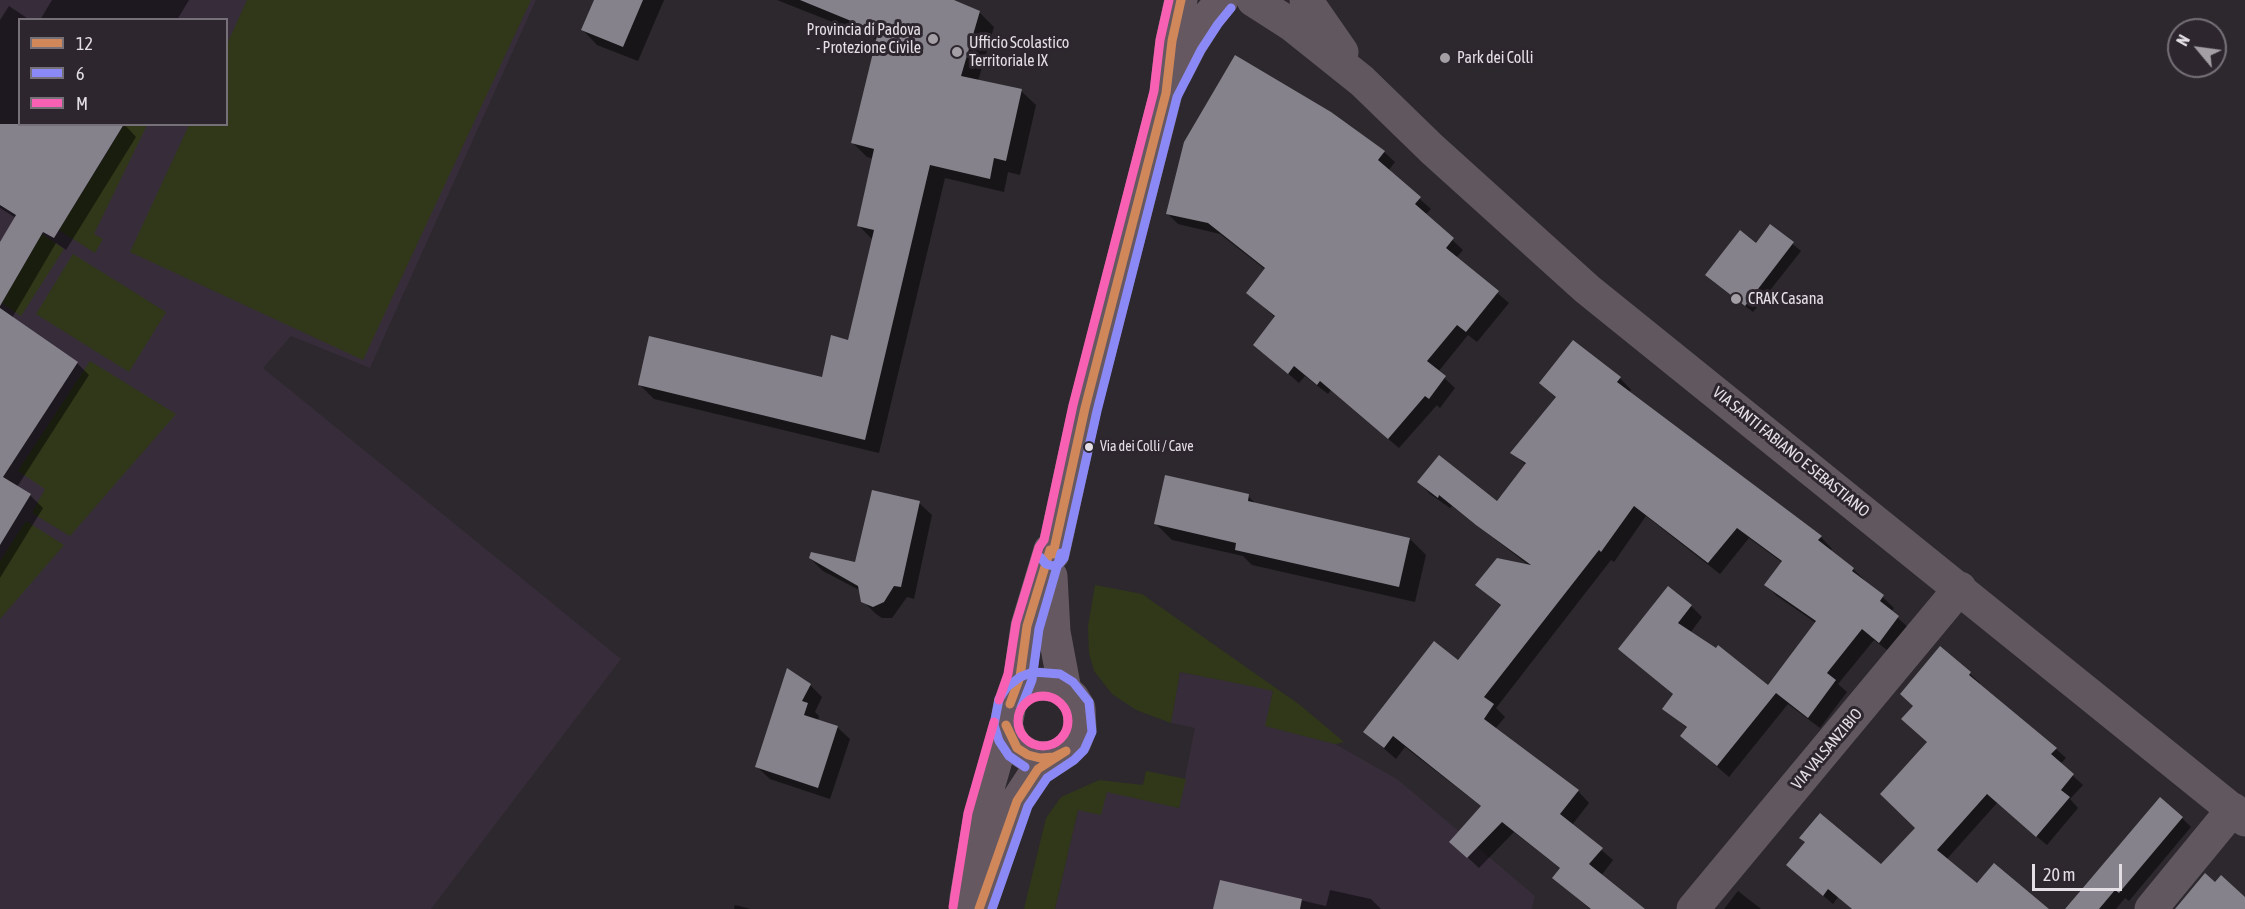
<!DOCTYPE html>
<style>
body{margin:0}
#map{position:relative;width:2245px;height:909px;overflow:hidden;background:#2c282d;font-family:"Asap Condensed",sans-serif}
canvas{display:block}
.legend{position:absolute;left:18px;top:18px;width:210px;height:108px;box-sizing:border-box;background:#2d262f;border:2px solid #767078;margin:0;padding:8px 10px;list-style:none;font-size:18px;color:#e4dfe5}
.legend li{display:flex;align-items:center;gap:12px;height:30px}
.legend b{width:30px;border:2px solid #767078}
.north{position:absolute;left:2167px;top:18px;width:60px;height:60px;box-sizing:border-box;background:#2d262f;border:2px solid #767078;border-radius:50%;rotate:299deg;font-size:16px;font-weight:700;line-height:24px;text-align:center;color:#e4dfe5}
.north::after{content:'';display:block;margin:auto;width:21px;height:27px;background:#a49fa5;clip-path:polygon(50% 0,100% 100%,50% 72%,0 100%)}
.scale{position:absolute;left:2032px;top:864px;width:90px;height:27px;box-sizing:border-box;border:3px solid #e4dfe5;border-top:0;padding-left:8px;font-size:18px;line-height:21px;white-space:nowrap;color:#e4dfe5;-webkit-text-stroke:4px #2d262f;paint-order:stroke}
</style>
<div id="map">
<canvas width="2245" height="909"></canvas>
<ul class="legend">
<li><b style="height:8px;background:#d0875a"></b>12</li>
<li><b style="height:8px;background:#8b89f6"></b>6</li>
<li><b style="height:8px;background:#f860b3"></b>M</li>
</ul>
<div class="north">N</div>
<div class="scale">20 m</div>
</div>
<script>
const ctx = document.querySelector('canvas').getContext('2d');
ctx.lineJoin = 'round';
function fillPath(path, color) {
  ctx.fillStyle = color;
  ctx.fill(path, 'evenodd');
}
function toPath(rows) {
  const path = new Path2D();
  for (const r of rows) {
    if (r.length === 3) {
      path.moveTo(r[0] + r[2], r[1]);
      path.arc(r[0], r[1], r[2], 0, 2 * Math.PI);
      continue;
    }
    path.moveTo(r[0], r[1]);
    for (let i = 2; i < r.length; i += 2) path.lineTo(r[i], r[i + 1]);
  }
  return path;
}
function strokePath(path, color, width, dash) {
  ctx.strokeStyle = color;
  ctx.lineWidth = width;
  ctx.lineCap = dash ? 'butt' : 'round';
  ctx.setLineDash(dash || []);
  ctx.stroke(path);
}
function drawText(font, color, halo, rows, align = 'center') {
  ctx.font = font + ' "Asap Condensed",sans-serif';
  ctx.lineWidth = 6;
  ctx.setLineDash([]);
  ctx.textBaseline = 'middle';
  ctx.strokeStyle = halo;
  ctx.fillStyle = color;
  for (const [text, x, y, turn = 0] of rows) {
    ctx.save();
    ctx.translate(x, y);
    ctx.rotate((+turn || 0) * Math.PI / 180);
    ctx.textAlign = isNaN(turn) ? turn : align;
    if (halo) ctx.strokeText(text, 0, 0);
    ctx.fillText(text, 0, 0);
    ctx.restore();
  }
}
fillPath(toPath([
 [0,0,536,0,370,368,291,336,263,368,621,659,431,909,0,909],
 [20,20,226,20,226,124,20,124],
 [1180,672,1273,690,1266,726,1335,744,1397,779,1535,896,1532,909,1055,909,1078,810,1107,791,1179,808,1195,728,1171,723]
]), '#372d3a');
fillPath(toPath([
 [247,0,531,0,363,360,130,252,189,125,226,124,227,44],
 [145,124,147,125,94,234,103,239,95,253,59,230,124,125],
 [42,234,64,249,21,316,2,303],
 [73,254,166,312,129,372,36,314],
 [90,361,176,414,70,536,32,513,45,489,18,471],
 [26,521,64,545,0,619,0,561],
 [1095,585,1142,594,1300,705,1344,742,1335,744,1265,726,1273,691,1251,686,1180,672,1171,723,1136,710,1112,694,1094,671,1089,653,1088,626],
 [1146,771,1186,779,1179,808,1107,792,1101,815,1078,810,1055,909,1024,909,1046,818,1061,797,1099,780,1143,785]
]), '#303819');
fillPath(toPath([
 [52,0,189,0,177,20,40,20],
 [596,0,664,0,638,61,597,45,583,30],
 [777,0,950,0,979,12,994,27,978,81,1021,91,1036,105,1020,175,1008,172,1004,192,945,178,879,453,654,399,640,385,823,379,849,341,873,240,859,226,874,159,867,157,852,142,878,40],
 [9,6,30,20,20,20,20,124,124,124,136,137,66,250,56,243,12,318,77,363,89,375,17,487,30,495,43,508,0,578,0,244,16,218,0,208,0,20],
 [1384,152,1395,162,1388,171,1431,209,1425,215,1463,250,1456,258,1509,303,1477,342,1468,335,1438,372,1455,388,1440,408,1437,405,1399,448,1331,390,1328,394,1305,376,1299,383,1255,345,1276,318,1248,293,1266,270,1220,234,1178,224,1167,213],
 [1771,226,1801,251,1753,312,1714,282,1756,245],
 [1620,378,1631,390,1629,393,1821,537,1832,549,1830,551,1853,569,1894,608,1891,612,1910,629,1891,653,1874,640,1838,684,1847,692,1820,728,1788,704,1729,777,1682,736,1688,729,1664,709,1674,695,1620,649,1691,606,1702,617,1690,633,1768,687,1816,623,1777,596,1766,585,1783,563,1749,538,1720,574,1646,516,1614,562,1611,560,1496,708,1505,717,1495,729,1578,791,1589,803,1572,825,1613,860,1601,876,1642,909,1590,909,1554,878,1561,869,1514,832,1479,868,1463,853,1482,807,1405,747,1396,759,1365,732,1458,662,1502,607,1477,585,1531,567,1452,506,1450,508,1430,494,1419,482,1498,503,1526,465,1512,452,1557,398,1541,383],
 [1248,496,1256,504,1410,539,1426,555,1415,602,1252,565,1243,556,1172,540,1156,524],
 [919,503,932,515,914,599,907,597,892,618,882,618,876,614,863,601,861,591,823,571,810,558,856,564],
 [1940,648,1970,674,1980,683,1979,684,2056,749,2066,758,2060,764,2083,785,2070,799,2078,808,2047,845,1997,803,1946,860,1977,885,2047,909,1852,909,1838,897,1833,904,1798,874,1881,866,1917,828,1929,742,1915,707],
 [810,685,822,697,815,712,819,716,818,721,837,727,850,739,830,799,770,779,757,767],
 [2182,818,2191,827,2129,901,2125,898,2116,909,2067,909],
 [1221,882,1326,906,1330,890,1371,899,1381,909,1215,909],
 [1738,891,1761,909,1724,909],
 [735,905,751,909,734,909]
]), '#0007');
fillPath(toPath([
 [594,0,643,0,623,47,581,30],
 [800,0,954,0,980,11,961,76,1022,89,1006,161,994,158,990,179,930,165,865,440,638,385,649,336,822,377,831,335,848,340,874,230,857,226,874,149,851,143,878,32],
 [1235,55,1331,112,1385,151,1378,160,1421,197,1415,204,1454,238,1446,248,1499,291,1466,332,1457,325,1427,361,1446,376,1429,399,1425,396,1388,439,1320,381,1317,385,1294,366,1288,374,1253,345,1275,316,1246,293,1265,268,1208,223,1166,214,1184,142],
 [0,124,124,124,54,238,43,232,0,306,0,242,16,215,0,205],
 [1770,224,1794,242,1745,306,1705,275,1740,230,1756,243],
 [0,308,78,362,3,477,31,494,0,545],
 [1573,340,1621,377,1617,382,1822,536,1818,540,1854,568,1852,571,1884,595,1880,601,1899,616,1879,643,1862,629,1827,673,1836,680,1808,718,1776,693,1717,766,1680,736,1687,727,1662,709,1673,694,1618,649,1668,586,1692,605,1678,623,1716,648,1718,645,1768,685,1816,621,1764,585,1782,561,1737,528,1708,563,1634,506,1601,552,1599,550,1484,697,1494,704,1484,719,1579,790,1560,814,1603,848,1589,864,1645,909,1591,909,1552,878,1560,868,1502,822,1467,858,1449,842,1481,806,1393,736,1384,748,1363,732,1434,641,1458,660,1501,605,1475,585,1497,558,1531,565,1476,525,1439,495,1438,498,1417,482,1439,455,1497,501,1526,463,1510,453,1556,397,1539,383],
 [1165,475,1249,494,1248,501,1410,538,1399,587,1235,550,1236,543,1154,524],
 [872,490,920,501,901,587,894,586,884,602,873,607,861,602,858,586,809,558,811,552,855,562],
 [1940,646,1971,672,1969,675,2057,748,2051,754,2074,774,2061,790,2070,797,2036,837,1987,794,1937,850,1977,883,1994,863,2049,909,1852,909,1828,889,1823,896,1786,865,1805,842,1799,838,1820,813,1881,864,1915,828,1880,794,1927,742,1901,719,1913,706,1900,694],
 [787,668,811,684,802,701,808,703,804,715,838,726,818,788,755,767],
 [2160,797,2183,817,2119,893,2115,890,2099,909,2065,909],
 [2205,873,2215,882,2221,875,2245,897,2245,909,2175,909],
 [1220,880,1302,899,1300,909,1213,909]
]), '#85828c');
strokePath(toPath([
 [1253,0,1292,25,1362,81,1432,149,1587,289,2245,820],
 [1306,0,1342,52],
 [1693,909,1960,588],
 [2151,909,2233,809]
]), '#61575e', 33);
strokePath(toPath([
 [1176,73,1191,44,1208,17,1222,0],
 [1050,550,1053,554,1085,408,1166,93,1172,41,1181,0],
 [1051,576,1054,632,1065,690],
 [1010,704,1020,677,1027,626,1050,550],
 [966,898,980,816,1006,725],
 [979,909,1017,801,1038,769,1066,751,1075,742,1080,729,1079,708,1073,698,1065,690,1056,685,1034,684,1024,688,1016,695,1010,704,1006,725,1010,737,1017,748,1028,755,1040,758,1054,757]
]), '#655861', 33);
strokePath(toPath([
 [1050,550,1053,554,1085,408,1166,93,1172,41,1181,0],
 [1010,704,1020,677,1027,626,1050,550],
 [1006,725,1017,748,1028,755,1040,758,1054,757,1066,751],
 [979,909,1017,801,1038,769,1066,751]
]), '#d0875a', 9);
strokePath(toPath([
 [1040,557,1046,564,1053,566,1059,564,1064,558,1097,411,1177,97,1201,50,1218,24,1231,8],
 [1021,708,1032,680,1039,629,1061,553],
 [992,909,1028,806,1047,778,1074,760,1084,750,1092,732,1089,702,1073,682,1060,674,1033,672,1020,677,1007,687,999,699,994,725,999,741,1009,756,1025,767]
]), '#8b89f6', 9);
strokePath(toPath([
 [1043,721,25],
 [999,700,1008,674,1016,623,1039,547,1044,540,1073,405,1154,91,1160,40,1169,0],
 [953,907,968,813,994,722]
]), '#f860b3', 9);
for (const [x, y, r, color] of [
 [933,39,6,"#a49fa5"],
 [957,52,6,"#a49fa5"],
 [1445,58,6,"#a49fa5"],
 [1736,299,6,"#a49fa5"],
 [1089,447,5,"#e4dfe5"]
]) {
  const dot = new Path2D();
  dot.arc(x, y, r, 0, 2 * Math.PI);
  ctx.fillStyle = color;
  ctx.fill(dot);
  strokePath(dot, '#2d262f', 2);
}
drawText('14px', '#e4dfe5', '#2d262f', [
 ["Via dei Colli / Cave",1100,447]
], 'left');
drawText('16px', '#e4dfe5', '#2d262f', [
 ["Provincia di Padova",921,30,"right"],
 ["- Protezione Civile",921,48,"right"],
 ["Ufficio Scolastico",969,43],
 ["Territoriale IX",969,61],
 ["Park dei Colli",1457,58],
 ["CRAK Casana",1748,299]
], 'left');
drawText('16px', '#e4dfe5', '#2d262f', [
 ["VIA SANTI FABIANO E SEBASTIANO",1791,452,39],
 ["VIA VALSANZIBIO",1827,749,-50]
]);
</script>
